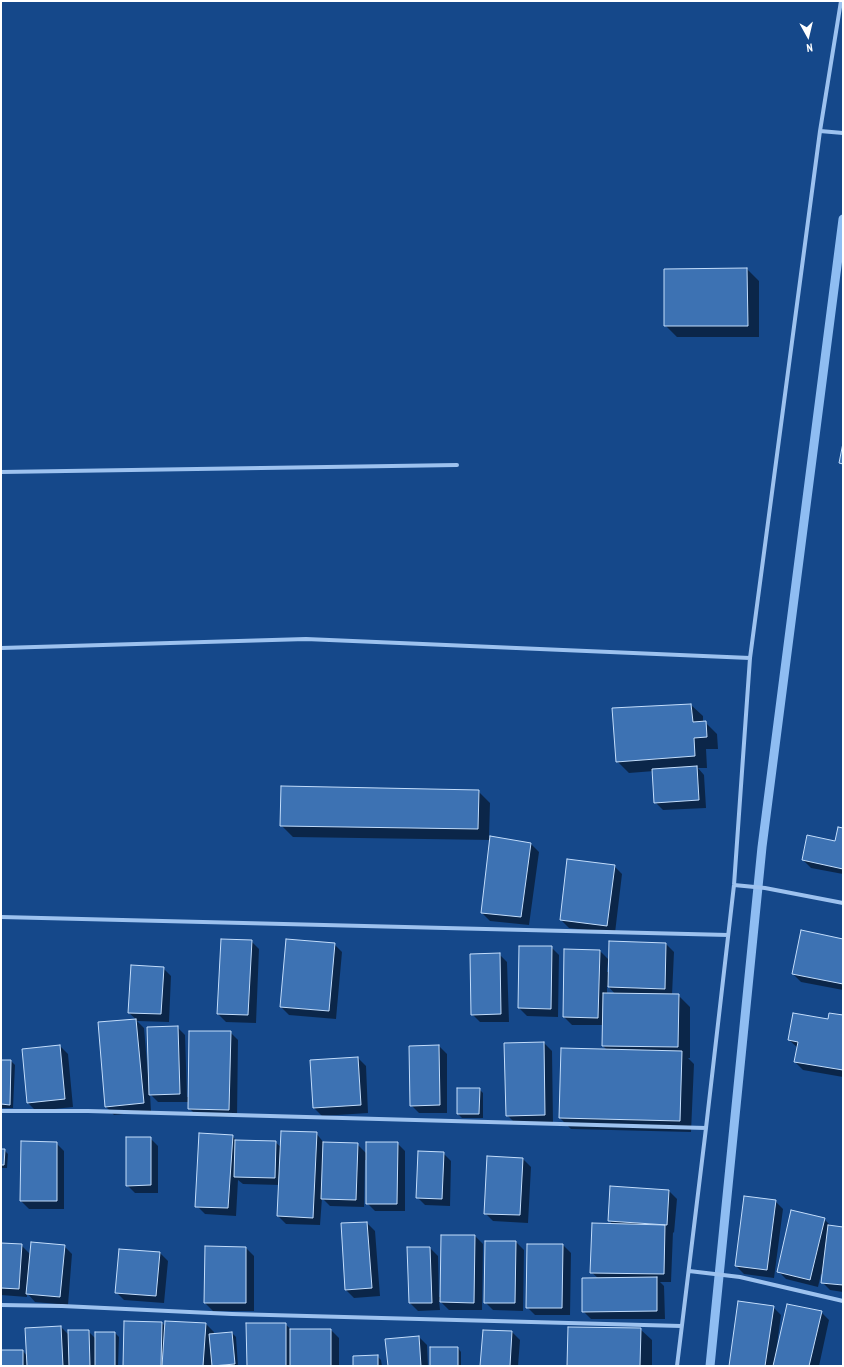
<!DOCTYPE html>
<style>
body{margin:0}
#map{position:relative;width:844px;height:1367px;overflow:hidden;background:#15488a;font-family:"PT Sans Narrow",sans-serif}
canvas{display:block}
.frame{position:absolute;inset:0;border:2px solid #fff;pointer-events:none}
.north{position:absolute;left:788px;top:16px;width:40px;height:40px;-webkit-text-stroke:3px #15488a;paint-order:stroke;rotate:172deg;font-size:11px;font-weight:700;line-height:16px;text-align:center;color:#fff}
.north::after{content:'';display:block;margin:auto;width:14px;height:18px;background:#fff;clip-path:polygon(50% 0,100% 100%,50% 72%,0 100%)}
</style>
<div id="map">
<canvas width="844" height="1367"></canvas>
<div class="frame"></div>
<div class="north">N</div>
</div>
<script>
const ctx = document.querySelector('canvas').getContext('2d');
ctx.lineJoin = 'round';
function fillPath(path, color) {
  ctx.fillStyle = color;
  ctx.fill(path, 'evenodd');
}
function toPath(rows) {
  const path = new Path2D();
  for (const r of rows) {
    path.moveTo(r[0], r[1]);
    for (let i = 2; i < r.length; i += 2) path.lineTo(r[i], r[i + 1]);
  }
  return path;
}
function strokePath(path, color, width, dash) {
  ctx.strokeStyle = color;
  ctx.lineWidth = width;
  ctx.lineCap = dash ? 'butt' : 'round';
  ctx.setLineDash(dash || []);
  ctx.stroke(path);
}
fillPath(toPath([
 [747,269,759,281,759,337,677,337,666,326,665,270],
 [691,705,703,716,703,722,705,722,717,734,718,749,706,749,707,768,698,768,704,775,706,808,663,810,655,802,654,771,629,773,617,761,613,709],
 [478,791,490,803,489,837,531,844,539,852,529,925,490,921,482,913,491,840,293,837,281,825],
 [843,829,843,874,811,868,803,860,836,842],
 [614,866,622,874,615,933,569,928,561,920],
 [843,940,843,990,801,982,793,974],
 [251,941,259,949,256,1023,226,1022,218,1014],
 [334,944,342,952,336,1019,289,1015,281,1007],
 [666,944,674,952,672,995,678,995,690,1007,690,1058,688,1058,694,1064,691,1132,571,1129,560,1118,607,1050,603,1046,603,1025,572,1025,564,1017,600,951,608,959,607,972,609,972],
 [607,985,616,995,607,995],
 [551,947,559,955,558,1017,527,1016,519,1008],
 [499,954,507,962,509,1022,480,1022,472,1014],
 [163,968,171,976,169,1022,137,1021,144,1028,148,1075,150,1075,177,1027,185,1035,187,1097,189,1097,230,1032,238,1040,237,1117,197,1116,189,1108,189,1102,158,1102,150,1094,151,1111,114,1115,106,1107,99,1023,137,1020,129,1013],
 [843,1016,843,1077,803,1070,795,1062,798,1048,789,1040,829,1020],
 [544,1043,552,1051,553,1123,515,1123,507,1115],
 [60,1046,68,1054,73,1107,36,1111,28,1103],
 [439,1046,447,1054,447,1113,419,1113,411,1105],
 [358,1058,366,1066,368,1113,322,1116,314,1108],
 [1,1061,11,1061,15,1065,13,1108,1,1108],
 [479,1089,483,1093,483,1118,462,1118,458,1114],
 [316,1133,324,1143,357,1144,367,1154,397,1143,405,1151,405,1211,375,1211,367,1203,367,1160,365,1160,364,1207,330,1206,322,1198,320,1225,286,1224,278,1216,280,1185,243,1184,238,1180,236,1216,205,1214,197,1206,232,1136,237,1141,275,1142,282,1148],
 [150,1138,158,1146,158,1193,135,1193,127,1185],
 [56,1143,64,1151,64,1209,29,1209,21,1201],
 [1,1150,4,1150,8,1154,7,1168,1,1168],
 [443,1153,451,1161,450,1206,425,1205,417,1197],
 [488,1157,523,1159,531,1167,528,1223,493,1221,485,1213],
 [1,1176,2,1177,2,1202,1,1202],
 [669,1191,677,1199,674,1233,673,1232,671,1282,660,1282,664,1286,665,1319,591,1319,583,1311,598,1278,591,1272,613,1225,609,1220],
 [775,1201,783,1209,774,1278,744,1274,736,1266],
 [824,1219,832,1227,843,1228,843,1292,830,1290,822,1282,823,1275,821,1274,818,1287,786,1279,778,1271],
 [367,1223,375,1231,380,1296,354,1298,346,1290,342,1224],
 [475,1236,483,1244,482,1310,449,1310,439,1300,440,1310,418,1311,410,1303,430,1248,438,1256,439,1297,441,1297],
 [486,1242,516,1242,524,1250,523,1311,493,1310,485,1302],
 [1,1244,21,1245,31,1255,64,1246,72,1254,68,1305,35,1302,27,1293,27,1297,1,1295],
 [563,1245,571,1253,570,1315,535,1315,527,1307],
 [206,1247,246,1248,254,1256,254,1311,213,1311,205,1303],
 [160,1253,168,1261,164,1303,124,1300,116,1292],
 [773,1307,781,1315,776,1352,777,1352,821,1312,829,1320,819,1366,730,1366],
 [162,1323,166,1327,206,1324,214,1332,213,1335,232,1333,236,1337,238,1366,214,1366,212,1364,211,1366,124,1366],
 [285,1324,292,1330,331,1330,339,1338,339,1366,248,1366],
 [61,1327,69,1335,88,1331,96,1339,115,1333,119,1337,118,1366,1,1366,1,1351,23,1351,27,1356],
 [640,1329,652,1340,652,1366,568,1366],
 [512,1332,520,1340,518,1366,481,1366],
 [419,1337,427,1345,428,1366,389,1366],
 [458,1348,461,1352,461,1366,431,1366],
 [377,1356,381,1360,382,1366,354,1366]
]), '#0007');
strokePath(toPath([
 [710,1366,762,847,843,219]
]), '#8fbdf2', 9);
const building = toPath([
 [747,268,748,326,664,326,664,269,747,268],
 [843,443,843,464,839,463,843,443],
 [691,704,693,722,706,721,707,737,694,738,695,756,616,762,612,708,691,704],
 [697,766,699,800,654,803,652,769,697,766],
 [281,786,479,790,478,829,280,826,281,786],
 [838,827,843,828,843,869,802,860,807,835,835,841,838,827],
 [490,836,531,843,521,917,481,913,490,836],
 [567,859,615,865,607,926,560,920,567,859],
 [801,930,843,939,843,984,792,974,801,930],
 [221,939,252,940,248,1015,217,1014,221,939],
 [286,939,335,943,329,1011,280,1007,286,939],
 [609,941,666,943,665,989,608,987,609,941],
 [519,946,552,946,551,1009,518,1008,519,946],
 [564,949,600,950,598,1018,563,1017,564,949],
 [500,953,501,1014,471,1015,470,954,500,953],
 [131,965,164,967,161,1014,128,1013,131,965],
 [603,993,679,994,678,1047,602,1046,603,993],
 [793,1013,828,1019,829,1013,843,1015,843,1070,794,1062,798,1042,788,1040,793,1013],
 [136,1019,144,1103,105,1107,98,1022,136,1019],
 [178,1026,180,1094,149,1095,147,1027,178,1026],
 [189,1031,231,1031,229,1110,188,1109,189,1031],
 [544,1042,545,1115,506,1116,504,1043,544,1042],
 [60,1045,65,1099,27,1103,22,1049,60,1045],
 [439,1045,440,1105,410,1106,409,1046,439,1045],
 [561,1048,682,1051,680,1121,559,1118,561,1048],
 [358,1057,361,1105,313,1108,310,1060,358,1057],
 [1,1060,11,1060,10,1105,1,1104,1,1060],
 [457,1088,480,1088,479,1114,457,1114,457,1088],
 [281,1131,317,1132,313,1218,277,1216,281,1131],
 [199,1133,233,1135,228,1208,195,1207,199,1133],
 [126,1137,151,1137,151,1185,126,1186,126,1137],
 [235,1140,276,1141,275,1178,234,1177,235,1140],
 [21,1141,57,1142,57,1201,20,1201,21,1141],
 [323,1142,358,1143,356,1200,321,1199,323,1142],
 [366,1142,398,1142,397,1204,366,1204,366,1142],
 [1,1149,5,1149,4,1165,1,1165,1,1149],
 [418,1151,444,1152,442,1199,416,1198,418,1151],
 [487,1156,523,1158,520,1215,484,1214,487,1156],
 [610,1186,669,1190,667,1225,608,1221,610,1186],
 [744,1196,776,1200,767,1270,735,1266,744,1196],
 [791,1210,825,1218,810,1280,777,1272,791,1210],
 [367,1222,372,1288,345,1290,341,1223,367,1222],
 [592,1223,665,1225,664,1274,590,1273,592,1223],
 [828,1225,843,1227,843,1285,821,1283,828,1225],
 [441,1235,475,1235,474,1303,440,1302,441,1235],
 [485,1241,516,1241,515,1303,484,1303,485,1241],
 [31,1242,65,1245,60,1297,26,1294,31,1242],
 [1,1243,22,1244,19,1289,1,1288,1,1243],
 [527,1244,563,1244,562,1308,526,1308,527,1244],
 [205,1246,246,1247,246,1303,204,1303,205,1246],
 [407,1247,430,1247,432,1303,409,1303,407,1247],
 [119,1249,160,1252,156,1296,115,1293,119,1249],
 [657,1277,657,1311,582,1312,582,1278,657,1277],
 [738,1301,774,1306,765,1366,729,1366,738,1301],
 [787,1304,822,1311,809,1366,773,1366,787,1304],
 [124,1321,162,1322,161,1366,123,1366,124,1321],
 [165,1321,206,1323,203,1366,162,1366,165,1321],
 [246,1323,286,1323,286,1366,247,1366,246,1323],
 [61,1326,63,1366,27,1366,25,1328,61,1326],
 [568,1327,641,1328,640,1366,567,1366,568,1327],
 [290,1329,331,1329,331,1366,290,1366,290,1329],
 [68,1330,89,1330,90,1366,69,1366,68,1330],
 [483,1330,512,1331,510,1366,480,1366,483,1330],
 [95,1332,115,1332,115,1366,95,1366,95,1332],
 [232,1332,235,1364,212,1366,209,1334,232,1332],
 [419,1336,421,1366,388,1366,385,1339,419,1336],
 [430,1347,458,1347,458,1366,430,1366,430,1347],
 [1,1350,23,1350,23,1366,1,1366,1,1350],
 [378,1355,378,1366,353,1366,353,1356,378,1355]
]);
fillPath(building, '#3d72b3');
strokePath(building, '#c3ddfb', 1);
strokePath(toPath([
 [820,131,843,133],
 [1,472,457,465],
 [1,648,306,639,750,658],
 [734,885,765,888,843,903],
 [1,917,728,935],
 [1,1111,88,1111,706,1128],
 [689,1271,740,1277,843,1301],
 [1,1305,62,1306,232,1314,681,1326],
 [677,1366,706,1128,734,885,750,658,820,131,841,1]
]), '#9dc2ef', 4);
</script>
